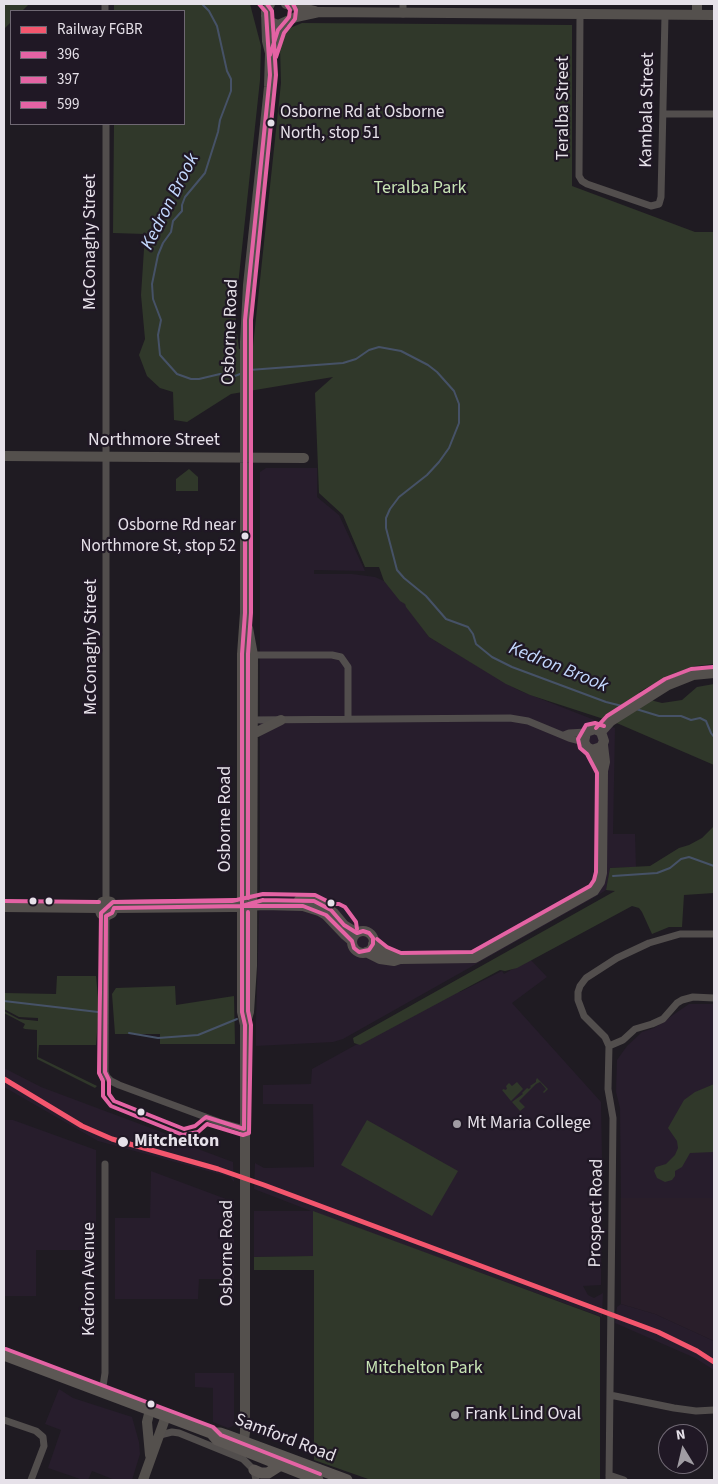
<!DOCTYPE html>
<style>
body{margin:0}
#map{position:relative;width:718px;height:1484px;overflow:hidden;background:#1f1b22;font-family:"Source Sans 3",sans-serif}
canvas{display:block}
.frame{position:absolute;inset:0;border:5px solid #e6e1e9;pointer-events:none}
.legend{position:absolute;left:10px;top:10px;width:175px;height:115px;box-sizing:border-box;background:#201825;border:1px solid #6f6873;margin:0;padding:6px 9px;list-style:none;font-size:15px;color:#e6e1e9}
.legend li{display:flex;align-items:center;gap:10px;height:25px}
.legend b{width:25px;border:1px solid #6f6873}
.north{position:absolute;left:658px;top:1424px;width:50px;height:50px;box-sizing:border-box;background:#201825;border:1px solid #6f6873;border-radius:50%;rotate:351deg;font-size:14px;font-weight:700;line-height:20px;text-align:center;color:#e6e1e9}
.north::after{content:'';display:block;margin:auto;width:18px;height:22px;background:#a09ca3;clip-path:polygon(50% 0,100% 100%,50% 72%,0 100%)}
</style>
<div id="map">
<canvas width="718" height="1484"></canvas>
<div class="frame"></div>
<ul class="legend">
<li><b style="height:6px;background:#f4566e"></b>Railway FGBR</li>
<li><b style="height:6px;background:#e463a4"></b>396</li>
<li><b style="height:6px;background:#e463a4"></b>397</li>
<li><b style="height:6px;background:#e463a4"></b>599</li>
</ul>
<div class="north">N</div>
</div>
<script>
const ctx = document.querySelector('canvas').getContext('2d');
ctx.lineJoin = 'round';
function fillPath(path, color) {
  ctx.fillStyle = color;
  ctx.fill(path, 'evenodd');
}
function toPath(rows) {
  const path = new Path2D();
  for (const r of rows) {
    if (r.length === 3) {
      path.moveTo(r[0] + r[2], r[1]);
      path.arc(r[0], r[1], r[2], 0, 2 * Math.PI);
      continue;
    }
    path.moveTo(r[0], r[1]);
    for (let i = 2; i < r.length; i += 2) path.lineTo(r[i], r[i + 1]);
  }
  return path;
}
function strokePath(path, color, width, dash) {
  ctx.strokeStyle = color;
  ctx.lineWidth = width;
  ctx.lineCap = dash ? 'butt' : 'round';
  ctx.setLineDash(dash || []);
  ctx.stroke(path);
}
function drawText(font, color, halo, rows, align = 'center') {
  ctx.font = font + ' "Source Sans 3",sans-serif';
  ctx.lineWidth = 4.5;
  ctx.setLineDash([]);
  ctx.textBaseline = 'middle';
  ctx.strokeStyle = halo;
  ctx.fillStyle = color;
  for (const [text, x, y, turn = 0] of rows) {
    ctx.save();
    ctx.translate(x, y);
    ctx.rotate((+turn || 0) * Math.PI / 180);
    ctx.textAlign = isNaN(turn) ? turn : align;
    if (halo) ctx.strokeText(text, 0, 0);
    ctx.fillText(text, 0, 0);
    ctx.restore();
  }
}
fillPath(toPath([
 [266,468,317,468,317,497,339,515,365,571,314,570,314,574,352,574,375,577,384,581,405,604,429,637,518,690,615,728,613,834,635,834,636,867,610,868,606,890,595,897,343,1039,333,1042,256,1046,256,1019,260,885,260,472],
 [530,959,547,977,512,1003,601,1102,602,1159,601,1285,583,1286,588,1295,594,1298,603,1293,602,1317,313,1212,313,1256,254,1257,254,1211,311,1211,254,1189,255,1163,264,1168,314,1167,313,1104,263,1104,263,1085,311,1084,312,1069,455,990,460,992,502,971,504,974],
 [689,1004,714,1004,714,1084,695,1093,696,1152,714,1152,714,1198,621,1198,620,1108,616,1092,617,1060,627,1046,642,1032,654,1028],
 [4,1068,41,1087,164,1133,190,1146,233,1162,234,1182,230,1177,98,1141,4,1087],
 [4,1120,13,1120,96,1150,96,1250,36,1250,36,1296,4,1296],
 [151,1171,234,1202,234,1279,199,1279,198,1299,115,1299,115,1218,150,1218],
 [621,1304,655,1314,714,1341,714,1370,695,1358,615,1323,617,1307],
 [195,1373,234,1373,234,1425,231,1427,228,1428,213,1422,213,1388,195,1387],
 [59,1389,73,1398,132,1417,139,1442,140,1454,132,1480,115,1480,92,1471,88,1480,83,1480,48,1468,61,1430,45,1424]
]), '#271d2c');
fillPath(toPath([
 [621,1198,714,1198,714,1341,655,1314,621,1304]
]), '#291e2a');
fillPath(toPath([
 [4,4,29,4,22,11,11,11,11,22,4,29,4,32],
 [114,4,250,4,261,46,260,80,236,304,236,325,239,349,253,346,281,83,280,48,281,41,290,28,302,23,572,25,572,186,695,232,714,232,714,664,695,666,675,673,639,692,654,701,662,703,682,700,697,687,714,684,714,765,619,724,530,695,506,684,429,637,406,607,405,604,400,601,384,581,379,567,365,567,343,515,319,493,315,393,333,377,231,394,187,422,174,420,173,392,160,388,147,376,139,355,145,339,141,295,145,234,113,233,114,124,184,124,184,11,114,11],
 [189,469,198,477,198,491,176,491,176,479],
 [714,826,714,893,684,895,682,927,669,927,652,934,642,912,639,908,632,906,517,968,505,971,500,970,360,1045,354,1043,353,1038,615,891,606,890,610,868,650,866,679,848,689,845,702,838],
 [57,976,96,976,99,1007,96,1045,39,1045,38,1057,97,1086,95,1088,37,1059,37,1030,25,1029,23,1028,25,1024,4,1013,4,1011,19,1019,38,1021,38,1018,19,1017,4,1009,4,993,56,994],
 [175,986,176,1005,234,996,235,1044,160,1044,160,1034,115,1034,112,994,116,988],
 [537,1078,548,1089,544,1093,543,1092,546,1089,540,1082,536,1084,519,1101,525,1107,520,1111,512,1102,523,1094,522,1093,527,1088,529,1089,531,1087,530,1086,536,1082,536,1080],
 [517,1082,523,1089,511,1101,502,1090,504,1089,505,1090,507,1089,506,1086,509,1083,512,1086],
 [714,1084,714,1152,690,1153,682,1167,675,1171,675,1176,672,1180,665,1182,657,1178,654,1171,656,1167,666,1164,675,1155,678,1148,677,1141,668,1128,684,1100,695,1092],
 [367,1120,458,1171,432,1216,341,1165],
 [313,1211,598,1316,600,1317,600,1480,371,1480,314,1460,314,1270,254,1270,254,1257,313,1256]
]), '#30382a');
strokePath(toPath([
 [202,4,209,11,217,26,227,71,231,79,231,91,220,120,218,132,205,173,185,197,182,205,182,211,173,221,171,232,163,243,158,255,152,284,153,299,161,320,158,335,160,355,177,374,191,379,199,379,220,374,235,376,240,374],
 [249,370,343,363,356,359,369,350,379,347,401,351,428,365,437,372,454,391,459,404,459,423,449,448,439,462,427,475,399,497,390,509,386,518,386,528,397,570,404,578,426,596,446,619,468,627,473,634,476,644,492,657,512,667,606,702,626,707],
 [636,709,659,716,681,716,691,720,700,718,706,721,711,733,714,737],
 [613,876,657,873,670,868,681,859,689,857,714,866],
 [4,1001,98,1012],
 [129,1033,158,1038,198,1035,237,1019]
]), '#465267', 2);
strokePath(toPath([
 [105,11,105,4],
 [403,14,403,4],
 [580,15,579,176,582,181,587,184,651,206,659,204,661,197,665,15],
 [663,114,714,114],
 [106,124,106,901],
 [253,655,332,655,341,657,348,667,348,719],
 [249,720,510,718,528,721,569,738,584,742],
 [564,735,569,733,586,732],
 [106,916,105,1072,107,1077,111,1081,119,1085,219,1122,244,1129],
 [609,1046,623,1040,635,1029,652,1024,663,1019,677,1003,682,1000,693,997,714,998],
 [102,1393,105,1373,105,1164],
 [610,1395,674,1408,696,1411,714,1410],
 [4,1420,36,1431,43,1437,44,1446,31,1480],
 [160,1435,172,1432,179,1433,243,1459,254,1470,256,1480],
 [609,1475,624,1480],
 [609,1480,613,1118,608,1089,609,1046,605,1037,584,1016,578,1000,578,992,580,986,586,978,617,958,649,943,680,934,714,934]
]), '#524e4d', 7);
strokePath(toPath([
 [286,4,315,11],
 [697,15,697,4],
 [266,16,270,22,278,25,296,17,319,12,714,15],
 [270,53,282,24],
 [4,456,304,458],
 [601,732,611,721,668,685,693,675,714,673],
 [253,734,281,720],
 [592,750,601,747,604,741,601,732,595,729,586,732,584,742,587,747,592,750,603,771],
 [299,900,314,901,326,907,334,913,344,925,357,933],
 [4,907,99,908],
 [99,908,101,914,106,916,112,913,114,908],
 [99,908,102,902,106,901,111,902,114,908],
 [114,908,233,907,264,905,303,906,319,911,326,915,345,935,352,941],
 [363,942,11],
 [373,944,384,952,400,959],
 [366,952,380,959,394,961,400,959,475,958,594,891,600,882,602,873,603,771,605,762,603,745],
 [245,1025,249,1012,252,966,253,655,248,628],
 [150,1410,147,1422,150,1455],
 [243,1448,245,1432,245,1025,242,1012,242,654,245,613,245,342,248,285,269,87,270,53,267,41,266,12,270,4],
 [143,1480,166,1416]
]), '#54504d', 10);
strokePath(toPath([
 [4,1355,211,1433,220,1433,226,1435,347,1480],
 [211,1433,217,1440,318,1480],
 [254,1470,261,1473,268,1473,279,1466]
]), '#5c5754', 11);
strokePath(toPath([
 [270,55,278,30,289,17,290,10,286,4],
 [263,900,314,901,331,910,344,925,357,933,363,931,369,933,373,938,373,944,369,950,359,952,354,948,352,941,326,915,303,906,242,906,263,900],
 [242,906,242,1012,245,1025,244,1129,206,1117,195,1126,184,1129,114,1101,109,1094,109,1080,105,1072,106,916,112,913,114,908,242,906],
 [242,906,242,654,245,613,245,320,270,75,266,12,259,4]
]), '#e463a4', 4);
strokePath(toPath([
 [276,57,284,33,295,19,296,10,293,4],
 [248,898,248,654,251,613,251,320,276,75,272,11,267,4],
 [236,900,113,902,101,913,99,1073,103,1081,103,1096,111,1106,183,1135,198,1132,207,1124,243,1135,249,1133,251,1025,248,1011,248,912]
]), '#e463a4', 4);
strokePath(toPath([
 [596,728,607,716,665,679,691,669,713,667],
 [4,901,99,902],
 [114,902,232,901,263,894,315,895,333,904,339,904,345,907,356,922,357,929],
 [377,939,387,947,401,953,472,952,590,886,594,880,596,872,597,773,587,754,580,748,578,739,586,725,595,723,604,726],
 [6,1349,213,1427,221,1435,320,1474]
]), '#e463a4', 4);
strokePath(toPath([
 [4,1079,82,1126,112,1139,218,1169,264,1185,658,1332,697,1351,714,1362]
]), '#f4566e', 5);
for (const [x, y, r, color] of [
 [271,123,4.5,"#e6e1e9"],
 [245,536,4.5,"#e6e1e9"],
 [33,901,4.5,"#e6e1e9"],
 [49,901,4.5,"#e6e1e9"],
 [331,903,4.5,"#e6e1e9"],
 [141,1112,4.5,"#e6e1e9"],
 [457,1124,5,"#a09ca3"],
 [123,1142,6,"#e6e1e9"],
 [151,1404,4.5,"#e6e1e9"],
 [455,1415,5,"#a09ca3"]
]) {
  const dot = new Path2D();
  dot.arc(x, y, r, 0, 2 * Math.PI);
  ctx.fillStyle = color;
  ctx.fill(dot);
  strokePath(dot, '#201825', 2);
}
drawText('17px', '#e6e1e9', '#201825', [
 ["Osborne Rd at Osborne",280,113],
 ["North, stop 51",280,134],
 ["Osborne Rd near",236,526,"right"],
 ["Northmore St, stop 52",236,547,"right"]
], 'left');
drawText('18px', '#e6e1e9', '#201825', [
 ["Teralba Street",564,108,-90],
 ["Kambala Street",648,110,-89],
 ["McConaghy Street",91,242,-90],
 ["Osborne Road",231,332,-88],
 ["Northmore Street",154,441],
 ["McConaghy Street",92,647,-90],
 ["Osborne Road",226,819,-90],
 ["Prospect Road",597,1213,-89],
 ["Osborne Road",228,1253,-90],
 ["Kedron Avenue",90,1279,-90],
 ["Samford Road",285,1439,21]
]);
drawText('18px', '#c7e4b4', '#201825', [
 ["Teralba Park",420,189],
 ["Mitchelton Park",424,1369]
]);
drawText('18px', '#e6e1e9', '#201825', [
 ["Mt Maria College",467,1124],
 ["Frank Lind Oval",465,1415]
], 'left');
drawText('bold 18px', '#e6e1e9', '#201825', [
 ["Mitchelton",134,1142]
], 'left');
drawText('italic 19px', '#c3d8fe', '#201825', [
 ["Kedron Brook",171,202,-63],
 ["Kedron Brook",558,668,22]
]);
</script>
